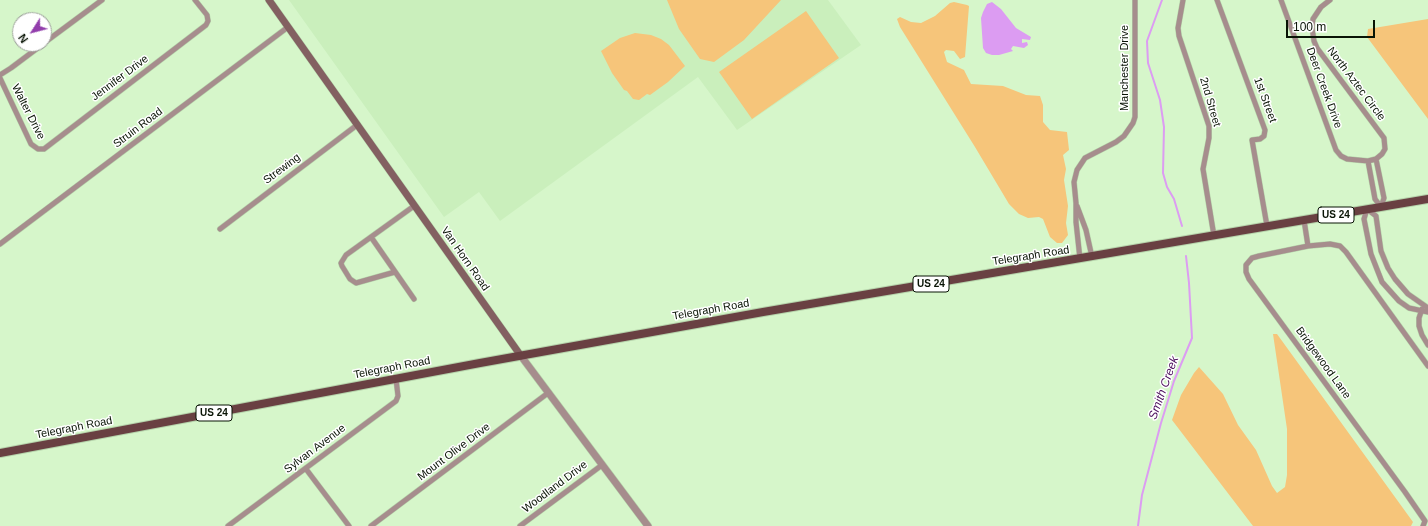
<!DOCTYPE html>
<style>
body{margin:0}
#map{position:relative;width:1428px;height:526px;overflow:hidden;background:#d6f6ca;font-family:Helvetica,sans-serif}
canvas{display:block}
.north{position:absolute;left:12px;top:12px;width:40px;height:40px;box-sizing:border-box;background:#fff;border:1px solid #9da19b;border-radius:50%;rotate:234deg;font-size:11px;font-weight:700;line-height:16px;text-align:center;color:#091405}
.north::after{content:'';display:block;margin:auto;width:14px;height:18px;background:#923eac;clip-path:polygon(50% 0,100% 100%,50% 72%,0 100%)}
.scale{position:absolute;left:1286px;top:20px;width:89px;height:18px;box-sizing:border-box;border:2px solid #091405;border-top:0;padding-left:5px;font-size:12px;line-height:14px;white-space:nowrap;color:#091405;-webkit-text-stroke:3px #fff;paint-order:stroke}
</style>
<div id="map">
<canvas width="1428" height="526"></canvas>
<div class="north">N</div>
<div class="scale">100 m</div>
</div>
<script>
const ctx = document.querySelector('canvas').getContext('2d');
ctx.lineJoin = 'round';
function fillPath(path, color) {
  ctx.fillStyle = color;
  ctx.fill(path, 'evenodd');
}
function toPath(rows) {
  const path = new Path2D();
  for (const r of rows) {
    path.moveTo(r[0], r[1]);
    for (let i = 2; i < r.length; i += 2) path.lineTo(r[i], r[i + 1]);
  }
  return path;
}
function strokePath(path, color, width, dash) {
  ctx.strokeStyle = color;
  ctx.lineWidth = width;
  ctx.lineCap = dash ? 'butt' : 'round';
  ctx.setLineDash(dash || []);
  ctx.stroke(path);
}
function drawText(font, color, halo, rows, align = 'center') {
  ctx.font = font + ' Helvetica,sans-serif';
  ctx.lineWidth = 3;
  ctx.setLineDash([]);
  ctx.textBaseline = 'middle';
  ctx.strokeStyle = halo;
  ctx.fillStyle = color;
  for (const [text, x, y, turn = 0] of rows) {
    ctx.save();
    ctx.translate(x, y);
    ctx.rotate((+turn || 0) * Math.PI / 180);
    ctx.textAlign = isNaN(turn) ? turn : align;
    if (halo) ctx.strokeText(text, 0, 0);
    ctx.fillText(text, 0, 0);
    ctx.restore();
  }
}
fillPath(toPath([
 [289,0,828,0,861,45,737,130,698,77,500,221,479,192,444,217]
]), '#caefbc');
fillPath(toPath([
 [667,0,781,0,744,40,714,62,700,59,679,29],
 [954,2,967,5,969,6,965,57,960,59,954,51,946,50,944,52,947,62,964,70,971,84,1003,86,1026,95,1040,96,1043,105,1043,122,1050,130,1067,132,1069,150,1063,155,1066,169,1064,180,1068,206,1066,223,1068,235,1062,243,1057,243,1050,237,1043,219,1039,217,1028,218,1019,214,1009,204,975,147,900,27,897,19,900,17,911,22,921,23,935,16,950,3],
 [806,11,839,58,752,119,719,72],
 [1428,19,1428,119,1367,37,1368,29],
 [635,33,651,35,661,39,669,45,685,66,668,82,650,95,647,94,639,100,633,99,627,91,624,90,612,73,601,51,620,38],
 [1273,334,1277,334,1413,522,1411,526,1253,526,1172,420,1181,395,1194,373,1199,367,1223,394,1238,425,1256,450,1272,486,1277,493,1285,487,1287,475,1287,429]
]), '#f6c57a');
fillPath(toPath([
 [992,2,1001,9,1016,28,1031,37,1030,40,1022,39,1022,43,1027,42,1028,45,1024,48,1013,46,1011,49,1013,51,999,55,992,55,986,53,983,48,981,18,983,12,987,4]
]), '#dc9cf2');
strokePath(toPath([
 [1162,0,1147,41,1148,63,1160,100,1164,127,1163,173,1167,187,1174,199,1182,226],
 [1138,526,1142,495,1161,423,1174,381,1192,338,1189,283,1186,256]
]), '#dc9cf2', 2);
const minor = toPath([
 [1183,0,1178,28,1179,36,1209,126,1209,138,1203,169,1214,236],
 [1217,0,1265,130,1264,136,1260,139,1252,140,1267,226],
 [1281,0,1336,150,1341,156,1347,159,1368,161,1376,159,1382,154,1385,149,1384,138,1317,48,1314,41,1312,27,1313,19,1321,7,1330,0],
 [44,43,102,0],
 [0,75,11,68,43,44],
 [0,78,31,144,38,149,44,149,206,25,208,21,207,15,195,0],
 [1376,159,1384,198,1381,207],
 [1368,161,1375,199,1381,207],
 [1077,206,1086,230,1092,257],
 [1304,220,1308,246],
 [220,229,357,125],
 [371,237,414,299],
 [0,244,288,27],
 [1080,259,1076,222,1076,203,1074,182,1077,170,1085,158,1116,142,1124,136,1133,123,1135,117,1135,0],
 [395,272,356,283,350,279,342,266,341,263,346,255,414,206],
 [1428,308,1408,294,1395,279,1388,268,1381,251,1376,216,1367,209,1364,219,1371,254,1382,282,1399,301,1409,308,1428,312],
 [1422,309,1419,318,1419,326,1422,335,1428,345],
 [306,469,349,526],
 [228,526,396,401,398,396,396,379],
 [371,526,548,393],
 [520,526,602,465],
 [1423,526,1425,521,1405,492,1249,279,1246,272,1246,265,1252,258,1259,256,1308,246,1330,244,1340,246,1346,252,1428,366]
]);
const tertiary = toPath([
 [521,356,648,526]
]);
const secondary = toPath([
 [269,0,521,356]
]);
const primary = toPath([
 [0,453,480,363,763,312,1428,199]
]);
strokePath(minor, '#b5d2aa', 6);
strokePath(tertiary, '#b5d2aa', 8);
strokePath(secondary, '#b5d2aa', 8);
strokePath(primary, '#b5d2aa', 10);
strokePath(minor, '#a68d8d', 5);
strokePath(tertiary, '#a68d8d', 7);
strokePath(secondary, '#836061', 7);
strokePath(primary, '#694042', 8);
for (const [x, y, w] of [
 [1336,215,36],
 [931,284,36],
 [214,413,36]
]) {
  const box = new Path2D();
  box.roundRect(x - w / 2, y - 8, w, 16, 3);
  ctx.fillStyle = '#fff';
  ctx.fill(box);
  strokePath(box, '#091405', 1);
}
drawText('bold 10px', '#091405', null, [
 ["US 24",1336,215],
 ["US 24",931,284],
 ["US 24",214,413]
]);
drawText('11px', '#091405', '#fff', [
 ["Manchester Drive",1125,68,-90],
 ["Jennifer Drive",120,78,-37],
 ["North Aztec Circle",1356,84,53],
 ["Deer Creek Drive",1324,88,70],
 ["1st Street",1265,100,70],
 ["2nd Street",1210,102,74],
 ["Walter Drive",28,112,63],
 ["Struin Road",138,128,-37],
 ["Strewing",282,169,-37],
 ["Telegraph Road",1031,256,-9],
 ["Van Horn Road",465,259,55],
 ["Telegraph Road",711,310,-10],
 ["Bridgewood Lane",1323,363,54],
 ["Telegraph Road",392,368,-11],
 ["Telegraph Road",74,428,-11],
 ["Sylvan Avenue",315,449,-37],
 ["Mount Olive Drive",454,452,-37],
 ["Woodland Drive",555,487,-37]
]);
drawText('italic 12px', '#4c0f5d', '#fff', [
 ["Smith Creek",1164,388,-70]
]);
</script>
